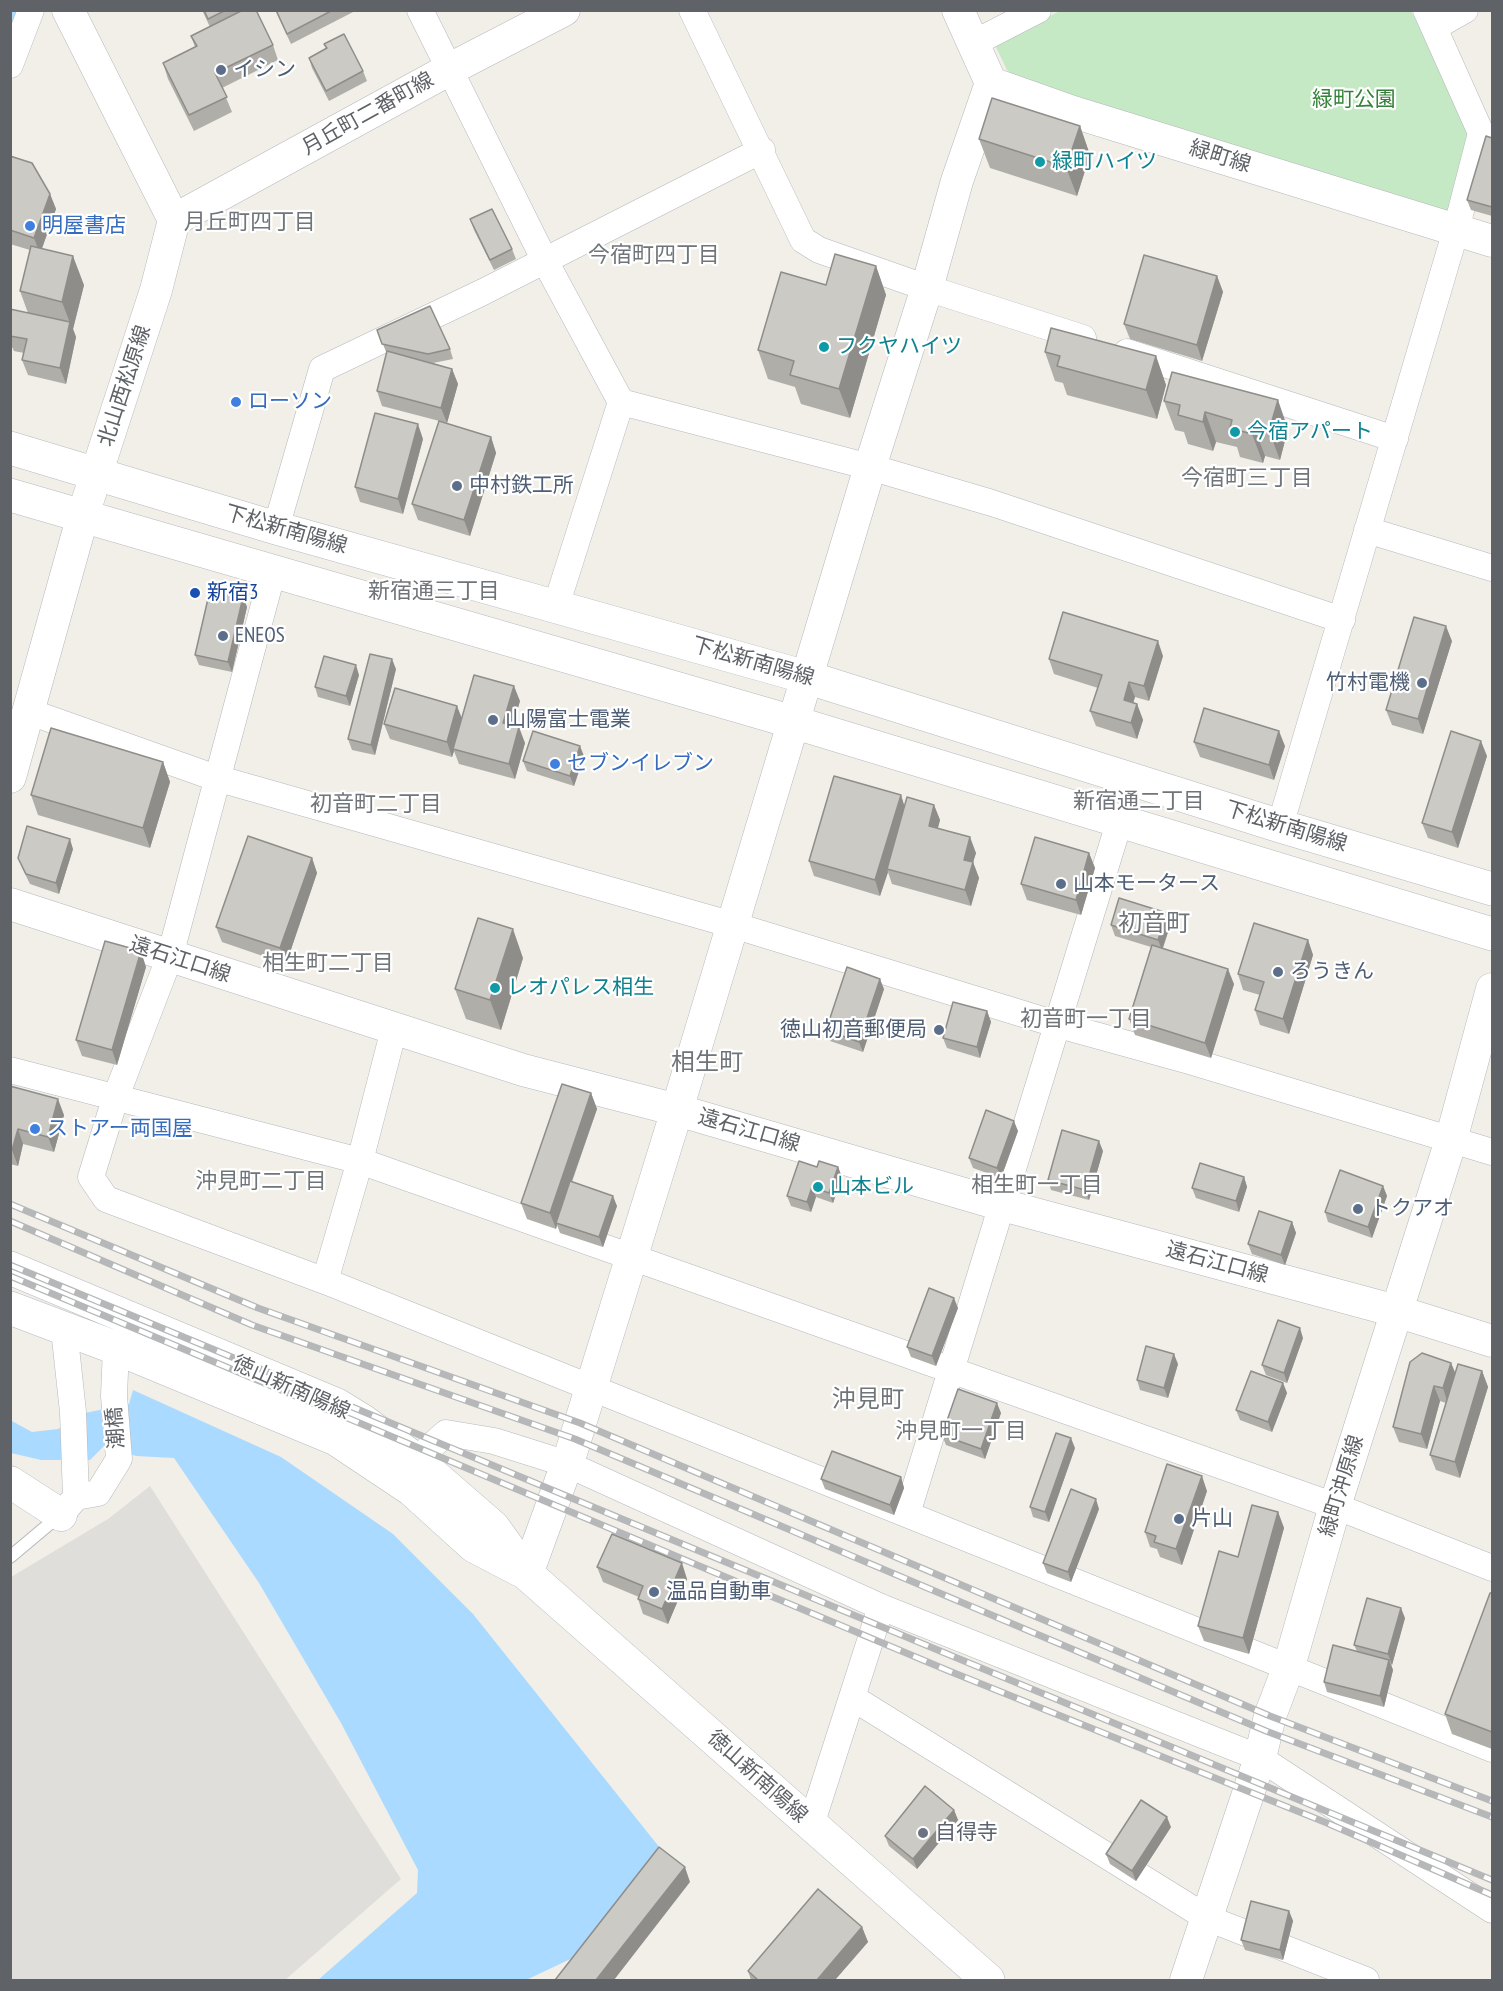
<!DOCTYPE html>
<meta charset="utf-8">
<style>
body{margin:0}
#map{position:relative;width:1503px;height:1991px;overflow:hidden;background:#f1efe8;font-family:"PT Sans Narrow",sans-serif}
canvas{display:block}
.frame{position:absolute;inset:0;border:12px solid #5f6368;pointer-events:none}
</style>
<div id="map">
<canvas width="1503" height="1991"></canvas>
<div class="frame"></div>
</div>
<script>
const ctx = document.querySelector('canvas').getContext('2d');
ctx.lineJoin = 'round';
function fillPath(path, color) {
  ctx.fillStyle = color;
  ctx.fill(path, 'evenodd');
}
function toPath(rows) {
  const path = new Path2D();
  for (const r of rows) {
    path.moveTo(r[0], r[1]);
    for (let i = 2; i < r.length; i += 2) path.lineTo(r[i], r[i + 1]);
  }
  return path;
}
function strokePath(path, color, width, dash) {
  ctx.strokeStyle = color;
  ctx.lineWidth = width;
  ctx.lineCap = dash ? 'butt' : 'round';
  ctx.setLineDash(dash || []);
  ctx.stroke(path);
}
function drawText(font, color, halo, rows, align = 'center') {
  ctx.font = font + ' "PT Sans Narrow","Noto Sans JP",sans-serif';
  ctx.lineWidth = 4.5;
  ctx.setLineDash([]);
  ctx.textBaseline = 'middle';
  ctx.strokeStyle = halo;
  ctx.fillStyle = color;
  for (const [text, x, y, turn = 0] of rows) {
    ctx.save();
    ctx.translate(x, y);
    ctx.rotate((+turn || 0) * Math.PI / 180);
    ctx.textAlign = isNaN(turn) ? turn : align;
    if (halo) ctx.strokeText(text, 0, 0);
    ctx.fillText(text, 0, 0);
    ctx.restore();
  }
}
fillPath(toPath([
 [150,1486,401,1879,285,1980,11,1980,11,1577,108,1519]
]), '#e0deda');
fillPath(toPath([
 [1060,11,1411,11,1469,122,1455,228,1026,87,1007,70,994,43]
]), '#c5e8c5');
fillPath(toPath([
 [133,1390,281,1457,393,1534,473,1614,660,1848,581,1954,526,1980,318,1980,417,1893,418,1870,341,1723,259,1583,174,1458,136,1456,104,1446,90,1460,41,1460,11,1453,10,1420,32,1432,58,1429,80,1414,129,1404]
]), '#aadaff');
strokePath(toPath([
 [10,27,17,10]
]), '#aadaff', 7);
const service = toPath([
 [10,1557,60,1515]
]);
const minor = toPath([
 [420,10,545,261,621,402,556,606],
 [692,10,803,240,819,250,927,288,1083,338],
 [1435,27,1465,10],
 [974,43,1038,10],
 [10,65,31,10],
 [1127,352,1395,439],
 [621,402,870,467,992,503,1342,620],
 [276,528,322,369,483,292,762,150],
 [1367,530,1492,568],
 [273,571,170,956,115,1099,91,1177,106,1199,325,1281,1492,1749],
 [30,712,216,778,733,925,1059,1025,1193,1062,1492,1152],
 [1280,826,1456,230,1481,133,1426,10],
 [10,1070,360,1161,1335,1506,1492,1568],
 [325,1281,360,1161,394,1029],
 [416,1460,446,1433,494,1441,567,1464,881,1607,1260,1758,1492,1910],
 [76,1497,98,1493,119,1459,114,1396,116,1348],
 [907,1514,1119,823],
 [61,1515,76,1497,73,1412,64,1329],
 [853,1698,1207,1918,1366,1980],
 [811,1825,881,1607]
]);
const tertiary = toPath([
 [958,10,991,83,1073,112,1492,241],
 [174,220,450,69,564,10],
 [10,777,83,515,156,290,174,220,68,10],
 [10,904,523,1070,677,1110,1002,1205,1396,1311,1492,1341],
 [10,1482,61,1515],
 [527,1574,571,1453,677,1110,870,467,927,288,957,181,991,83],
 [1186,1980,1260,1758,1270,1716,1289,1666,1335,1506,1451,1140,1492,989]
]);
const secondary = toPath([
 [10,448,276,528,806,677,1280,826,1492,889],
 [10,495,793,722,1492,934],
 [10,1268,337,1405,363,1421,416,1460,493,1527,527,1574,988,1980],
 [10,1308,116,1348,336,1439,411,1489,474,1546,520,1570]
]);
strokePath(service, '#b5b8bc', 14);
strokePath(minor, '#b5b8bc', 27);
strokePath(tertiary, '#b5b8bc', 33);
strokePath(secondary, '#b6babf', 34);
strokePath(service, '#fff', 12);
strokePath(minor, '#fff', 26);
strokePath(tertiary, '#fff', 32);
strokePath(secondary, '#fff', 33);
const rail = toPath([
 [10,1204,258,1308,580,1423,1270,1716,1492,1801],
 [10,1221,252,1325,575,1439,1266,1731,1492,1817],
 [10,1265,1492,1880],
 [10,1276,949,1671,1327,1823,1492,1895]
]);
strokePath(rail, '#b6b7b8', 7);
strokePath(rail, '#fff', 4.5, [14]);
fillPath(toPath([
 [202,10,256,10,273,45,278,60,222,88,232,112,194,131,168,79,163,63,195,47,191,36,210,27],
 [275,10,357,10,291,44],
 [324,44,363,71,367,81,329,101,312,68,309,58,326,49],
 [1080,126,1090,155,1077,196,990,168,979,139],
 [1492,138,1492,216,1471,210,1467,200],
 [10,156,50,194,56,209,42,248,84,285,73,329,76,337,66,384,28,375,22,360,24,353,14,351,10,343,10,309,28,313,20,291,30,250,10,244],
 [470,219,512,249,516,259,494,270,474,230],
 [876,266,886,295,850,418,801,404,795,387,768,379,758,350,826,285],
 [1217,276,1223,292,1202,361,1130,339,1124,324],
 [377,330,450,349,453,359,433,363,452,369,458,384,447,423,382,406,377,391,387,354],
 [1045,352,1156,356,1166,385,1157,419,1067,395,1063,383,1055,381],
 [1164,401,1288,429,1280,460,1265,456,1263,463,1240,457,1237,447,1216,442,1213,451,1188,444,1184,432,1175,430],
 [491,437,496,453,470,536,418,520,412,504],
 [423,439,403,514,360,502,355,487],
 [243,597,247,607,232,672,199,665,195,655],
 [1452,641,1423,734,1392,725,1386,710],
 [1163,656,1149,701,1135,697,1133,703,1137,704,1143,720,1137,739,1096,726,1090,711,1098,688,1054,674,1049,659],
 [396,669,375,755,352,750,348,739],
 [359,675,350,706,318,697,315,687],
 [520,701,513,725,525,743,515,779,459,764,454,751,452,757,390,739,384,724,462,718],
 [1194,742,1285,746,1274,780,1200,757],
 [584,756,574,786,527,771,523,761],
 [1487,756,1458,848,1428,838,1422,823],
 [163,762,170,782,150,848,38,815,31,795],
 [901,795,904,806,934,805,940,820,938,828,976,853,973,862,979,878,971,906,892,884,888,872,880,896,814,876,809,861],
 [73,849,59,894,30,884,22,868,18,858],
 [1089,853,1095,868,1081,915,1027,900,1021,884],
 [312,858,317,873,286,964,222,942,216,927],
 [1171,923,1163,948,1234,984,1211,1058,1135,1035,1129,1019,1151,947,1115,936,1111,925],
 [1308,940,1313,955,1289,1034,1260,1025,1255,1010,1260,995,1243,990,1238,974],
 [523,958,501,1030,466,1019,455,989],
 [146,967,117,1065,82,1056,76,1040],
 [884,989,863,1052,830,1041,826,1030],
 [987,1011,991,1022,980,1058,947,1048,943,1038],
 [10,1086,64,1115,54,1152,23,1144,18,1166,10,1164],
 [591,1093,597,1109,572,1182,617,1206,603,1247,560,1233,557,1225,556,1229,527,1219,521,1203],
 [1018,1131,1001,1178,973,1168,969,1158],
 [1103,1151,1089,1200,1051,1190,1048,1180],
 [817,1167,838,1167,842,1177,833,1203,816,1197,811,1212,791,1206,787,1196],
 [1244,1177,1247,1187,1239,1212,1196,1198,1192,1188],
 [1383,1186,1387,1196,1372,1238,1328,1222,1325,1212],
 [1292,1222,1296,1233,1285,1265,1252,1254,1248,1244],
 [958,1308,936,1366,911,1357,907,1347],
 [1303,1338,1287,1383,1266,1375,1262,1365],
 [1451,1363,1455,1372,1482,1371,1488,1387,1460,1478,1436,1470,1430,1455,1446,1403,1440,1401,1427,1449,1399,1442,1393,1427],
 [1178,1364,1168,1398,1140,1390,1137,1380],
 [1283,1383,1287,1393,1272,1432,1240,1420,1236,1410],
 [1001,1413,985,1459,946,1445,942,1435],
 [1075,1448,1049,1522,1033,1517,1030,1507],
 [901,1477,904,1488,894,1515,825,1489,821,1479],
 [1207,1491,1182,1565,1160,1557,1157,1549,1150,1547,1145,1532],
 [1099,1509,1071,1582,1047,1573,1043,1563],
 [1278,1512,1284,1528,1249,1654,1204,1641,1198,1626,1238,1557],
 [597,1567,687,1579,668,1624,643,1614,638,1599,639,1597,603,1582],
 [1492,1593,1492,1749,1452,1734,1445,1714],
 [1405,1618,1392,1665,1391,1664,1393,1670,1384,1707,1327,1692,1324,1682,1357,1651,1354,1645],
 [954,1810,958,1820,917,1869,889,1846,885,1836],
 [1171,1827,1136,1881,1110,1864,1106,1854],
 [1289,1911,1293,1921,1283,1960,1245,1950,1241,1940],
 [862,1927,868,1942,835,1980,751,1980,748,1971]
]), '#afaea9');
fillPath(toPath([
 [1080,126,1090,155,1077,196,1066,167],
 [50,194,56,209,40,254,34,238],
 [73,256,84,285,73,329,76,337,66,384,60,368,70,323,62,302],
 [876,266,886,295,850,418,839,389],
 [1217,276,1223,292,1202,361,1197,345],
 [1156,356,1166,385,1157,419,1146,390],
 [452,369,458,384,447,423,441,408],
 [1278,400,1288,429,1280,460,1269,431],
 [1205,412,1216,442,1213,451,1203,422],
 [418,424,423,439,403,514,398,499],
 [1254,427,1265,456,1263,463,1252,434],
 [491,437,496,453,470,536,464,520],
 [243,597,247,607,232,672,228,662],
 [1446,626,1452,641,1423,734,1418,719],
 [1158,641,1163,656,1149,701,1144,686],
 [392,659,396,669,375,755,371,745],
 [356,665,359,675,350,706,346,696],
 [1129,682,1135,697,1129,716,1124,700],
 [514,686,520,701,509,738,503,723],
 [1137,704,1143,720,1137,739,1131,723],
 [457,706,463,721,453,749,454,751,452,757,447,742],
 [519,727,525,743,515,779,509,764],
 [1279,731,1285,746,1274,780,1269,765],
 [1481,741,1487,756,1458,848,1452,832],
 [580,746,584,756,574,786,570,776],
 [163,762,170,782,150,848,143,828],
 [901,795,906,811,887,869,888,872,880,896,875,880],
 [934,805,940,820,934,841,929,826],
 [970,837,976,853,969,875,964,860],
 [70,839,73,849,59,894,56,883],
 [1089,853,1095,868,1081,915,1076,900],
 [312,858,317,873,286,964,280,948],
 [973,862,979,878,971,906,965,890],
 [1167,913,1171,923,1162,950,1158,940],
 [513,929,523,958,501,1030,490,1000],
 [1308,940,1313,955,1289,1034,1283,1019],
 [141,951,146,967,117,1065,112,1050],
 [1228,969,1234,984,1211,1058,1205,1043],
 [880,979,884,989,863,1052,859,1042],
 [987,1011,991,1022,980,1058,977,1047],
 [591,1093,597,1109,557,1223,556,1223,557,1225,556,1229,550,1213],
 [58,1099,64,1115,54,1152,48,1137],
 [1014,1121,1018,1131,1001,1178,997,1168],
 [18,1129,23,1144,18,1166,12,1150],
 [1099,1141,1103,1151,1089,1200,1085,1190],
 [838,1167,842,1177,833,1203,829,1193],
 [1244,1177,1247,1187,1239,1212,1236,1201],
 [1383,1186,1387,1196,1372,1238,1368,1227],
 [812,1187,816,1197,811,1212,807,1202],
 [613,1196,617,1206,603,1247,599,1237],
 [1292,1222,1296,1233,1285,1265,1281,1255],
 [954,1298,958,1308,936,1366,932,1356],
 [1300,1328,1303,1338,1287,1383,1284,1373],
 [1174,1354,1178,1364,1168,1398,1164,1388],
 [1451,1363,1457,1378,1448,1404,1443,1388],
 [1482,1371,1488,1387,1460,1478,1455,1462],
 [1283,1383,1287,1393,1272,1432,1268,1422],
 [1434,1386,1440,1401,1427,1449,1421,1434],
 [997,1403,1001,1413,985,1459,981,1449],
 [1071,1438,1075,1448,1049,1522,1045,1512],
 [1202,1476,1207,1491,1182,1565,1176,1549],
 [901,1477,904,1488,894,1515,890,1505],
 [1096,1499,1099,1509,1071,1582,1068,1572],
 [1278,1512,1284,1528,1249,1654,1243,1638],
 [682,1563,687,1579,668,1624,662,1609],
 [1401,1608,1405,1618,1392,1665,1388,1654],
 [1389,1660,1393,1670,1384,1707,1380,1696],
 [954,1810,958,1820,917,1869,913,1859],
 [1167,1817,1171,1827,1136,1881,1132,1871],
 [685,1867,690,1882,614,1980,596,1980],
 [1289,1911,1293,1921,1283,1960,1280,1950],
 [862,1927,868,1942,835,1980,817,1980]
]), '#8f8d8a');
const building = toPath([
 [204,10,226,10,208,19,204,10],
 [243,10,256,10,273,45,215,73,227,97,189,115,163,63,197,46,191,36,243,10],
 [276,10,333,10,287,34,276,10],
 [344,34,363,71,326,91,309,58,327,48,324,44,344,34],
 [992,98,1080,126,1066,167,979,139,992,98],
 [1486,136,1492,138,1492,207,1467,200,1486,136],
 [10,156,32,163,50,194,34,238,10,230,10,156],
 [492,209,512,249,490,260,470,219,492,209],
 [31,246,73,256,62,302,20,291,31,246],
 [835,254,876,266,839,389,790,375,794,361,758,350,781,272,826,285,835,254],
 [1144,255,1217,276,1197,345,1124,324,1144,255],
 [430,306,450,349,428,354,382,344,377,330,430,306],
 [10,309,70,322,60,368,22,360,27,339,10,336,10,309],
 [1051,328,1156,356,1146,390,1057,366,1060,356,1045,352,1051,328],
 [387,351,452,369,441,408,377,391,387,351],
 [1172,372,1278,400,1269,431,1254,427,1252,434,1230,428,1232,420,1205,412,1203,422,1178,415,1180,405,1164,401,1172,372],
 [375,413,418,424,398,499,355,487,375,413],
 [439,421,491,437,464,520,412,504,439,421],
 [210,590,243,597,228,662,195,655,210,590],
 [1063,612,1158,641,1144,686,1129,682,1124,700,1137,704,1131,723,1090,711,1102,675,1049,659,1063,612],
 [1414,617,1446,626,1418,719,1386,710,1414,617],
 [370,654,392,659,371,745,348,739,370,654],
 [324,656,356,665,346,696,315,687,324,656],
 [474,675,514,686,503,723,519,727,509,764,453,749,474,675],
 [395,688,457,706,447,742,384,724,395,688],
 [1204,708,1279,731,1269,765,1194,742,1204,708],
 [51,728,163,762,143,828,31,795,51,728],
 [533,731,580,746,570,776,523,761,533,731],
 [1451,731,1481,741,1452,832,1422,823,1451,731],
 [834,776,901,795,875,880,809,861,834,776],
 [907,797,934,805,929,826,970,837,964,860,973,862,965,890,887,869,907,797],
 [27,826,70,839,56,883,26,874,18,858,27,826],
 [248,836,312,858,280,948,216,927,248,836],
 [1035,837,1089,853,1076,900,1021,884,1035,837],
 [1119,898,1167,913,1158,940,1111,925,1119,898],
 [478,918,513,929,490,1000,455,989,478,918],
 [1254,923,1308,940,1283,1019,1255,1010,1264,982,1238,974,1254,923],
 [105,941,141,951,112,1050,76,1040,105,941],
 [1152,945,1228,969,1205,1043,1129,1019,1152,945],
 [847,967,880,979,859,1042,826,1030,847,967],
 [953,1002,987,1011,977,1047,943,1038,953,1002],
 [562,1084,591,1093,550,1213,521,1203,562,1084],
 [10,1086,58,1099,48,1137,18,1129,12,1150,10,1150,10,1086],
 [986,1110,1014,1121,997,1168,969,1158,986,1110],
 [1062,1130,1099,1141,1085,1190,1048,1180,1062,1130],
 [799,1161,817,1167,819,1161,838,1167,829,1193,812,1187,807,1202,787,1196,799,1161],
 [1200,1163,1244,1177,1236,1201,1192,1188,1200,1163],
 [1340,1170,1383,1186,1368,1227,1325,1212,1340,1170],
 [570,1181,613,1196,599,1237,556,1223,570,1181],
 [1259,1211,1292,1222,1281,1255,1248,1244,1259,1211],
 [929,1288,954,1298,932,1356,907,1347,929,1288],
 [1278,1320,1300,1328,1284,1373,1262,1365,1278,1320],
 [1146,1346,1174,1354,1164,1388,1137,1380,1146,1346],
 [1422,1353,1451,1363,1443,1388,1434,1386,1421,1434,1393,1427,1410,1362,1422,1353],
 [1458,1364,1482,1371,1455,1462,1430,1455,1458,1364],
 [1251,1371,1283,1383,1268,1422,1236,1410,1251,1371],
 [958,1389,997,1403,981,1449,942,1435,958,1389],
 [1056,1433,1071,1438,1045,1512,1030,1507,1056,1433],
 [832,1451,901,1477,890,1505,821,1479,832,1451],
 [1167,1464,1202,1476,1176,1549,1154,1542,1156,1536,1145,1532,1167,1464],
 [1071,1489,1096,1499,1068,1572,1043,1563,1071,1489],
 [1252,1505,1278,1512,1243,1638,1198,1626,1219,1551,1238,1557,1252,1505],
 [612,1534,682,1563,662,1609,638,1599,643,1586,597,1567,612,1534],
 [1490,1593,1492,1593,1492,1732,1445,1714,1490,1593],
 [1367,1598,1401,1608,1388,1654,1354,1645,1367,1598],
 [1333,1645,1389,1660,1380,1696,1324,1682,1333,1645],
 [925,1786,954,1810,913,1859,885,1836,925,1786],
 [1141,1800,1167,1817,1132,1871,1106,1854,1141,1800],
 [659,1847,685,1867,596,1980,555,1980,659,1847],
 [818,1889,862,1927,817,1980,758,1980,748,1971,818,1889],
 [1251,1901,1289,1911,1280,1950,1241,1940,1251,1901]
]);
fillPath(building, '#cccac5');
strokePath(building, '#8f8d8a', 1.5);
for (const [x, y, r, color] of [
 [221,70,6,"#5c6f8a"],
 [1040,162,6,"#0f9aa8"],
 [30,226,6,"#3f7fe0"],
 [824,347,6,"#0f9aa8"],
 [236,402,6,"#3f7fe0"],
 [1235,432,6,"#0f9aa8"],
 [457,486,6,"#5c6f8a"],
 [195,593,6,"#1a4fb4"],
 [223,636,6,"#5c6f8a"],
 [1422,683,6,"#5c6f8a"],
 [493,720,6,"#5c6f8a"],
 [555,764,6,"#3f7fe0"],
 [1061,884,6,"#5c6f8a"],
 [1278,972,6,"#5c6f8a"],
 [495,988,6,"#0f9aa8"],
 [939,1030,6,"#5c6f8a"],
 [35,1129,6,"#3f7fe0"],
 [818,1187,6,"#0f9aa8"],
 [1358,1209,6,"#5c6f8a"],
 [1179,1519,6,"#5c6f8a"],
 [654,1592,6,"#5c6f8a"],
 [923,1833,6,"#6b7280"]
]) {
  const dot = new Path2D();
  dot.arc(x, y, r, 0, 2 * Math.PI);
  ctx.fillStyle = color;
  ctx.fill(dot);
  strokePath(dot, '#fff', 2);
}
drawText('21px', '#4e5e75', '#fff', [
 ["イシン",233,70],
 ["中村鉄工所",469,486],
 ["ENEOS",235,636],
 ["竹村電機",1410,683,"right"],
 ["山陽富士電業",505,720],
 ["山本モータース",1073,884],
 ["ろうきん",1290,972],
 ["徳山初音郵便局",927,1030,"right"],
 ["トクアオ",1370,1209],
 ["片山",1191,1519],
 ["温品自動車",666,1592]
], 'left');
drawText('21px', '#348238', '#fff', [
 ["緑町公園",1354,100]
]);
drawText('21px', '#5f6368', '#fff', [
 ["月丘町二番町線",368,114,-29],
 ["緑町線",1220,157,17],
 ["北山西松原線",125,386,-72],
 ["下松新南陽線",286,530,16],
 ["下松新南陽線",753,662,16],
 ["下松新南陽線",1286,827,17],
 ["遠石江口線",180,960,18],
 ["遠石江口線",749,1131,16],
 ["遠石江口線",1217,1263,15],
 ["徳山新南陽線",291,1388,24],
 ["潮橋",116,1428,-94],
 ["緑町沖原線",1342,1486,-73],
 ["徳山新南陽線",757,1777,42]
]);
drawText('21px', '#0d838f', '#fff', [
 ["緑町ハイツ",1052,162],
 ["フクヤハイツ",836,347],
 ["今宿アパート",1247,432],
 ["レオパレス相生",507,988],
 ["山本ビル",830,1187]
], 'left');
drawText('21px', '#366cbe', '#fff', [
 ["明屋書店",42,226],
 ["ローソン",248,402],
 ["セブンイレブン",567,764],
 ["ストアー両国屋",47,1129]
], 'left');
drawText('21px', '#164399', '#fff', [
 ["新宿3",207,593]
], 'left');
drawText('21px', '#5b616d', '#fff', [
 ["自得寺",935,1833]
], 'left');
drawText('22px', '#70757a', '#fff', [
 ["月丘町四丁目",250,223],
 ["今宿町四丁目",654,256],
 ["今宿町三丁目",1247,479],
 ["新宿通三丁目",434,592],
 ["新宿通二丁目",1139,802],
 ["初音町二丁目",376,805],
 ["相生町二丁目",328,964],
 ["初音町一丁目",1086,1020],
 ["沖見町二丁目",261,1182],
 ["相生町一丁目",1037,1186],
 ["沖見町一丁目",961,1432]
]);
drawText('24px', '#70757a', '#fff', [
 ["初音町",1154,924],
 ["相生町",707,1063],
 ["沖見町",868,1400]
]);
</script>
